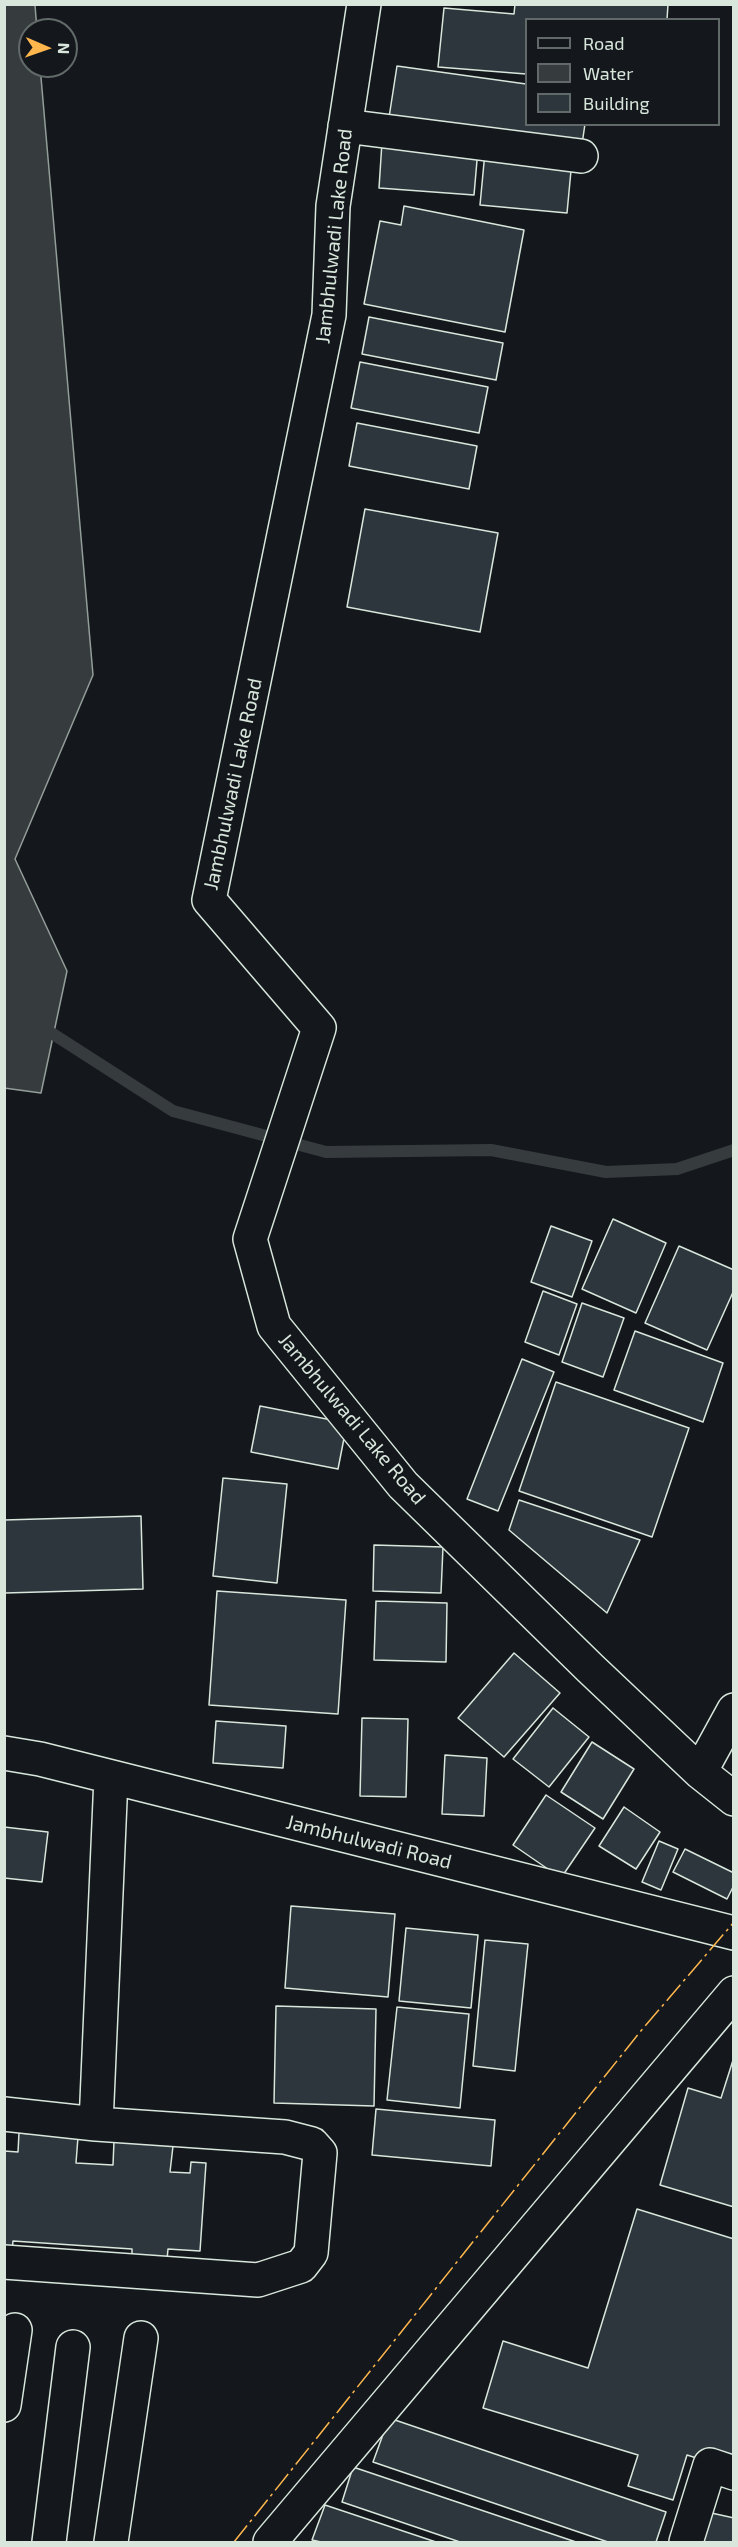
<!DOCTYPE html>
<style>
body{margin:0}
#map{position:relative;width:738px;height:2547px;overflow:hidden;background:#14181c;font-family:"Exo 2",sans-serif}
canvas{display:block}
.frame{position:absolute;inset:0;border:6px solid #d8e6dc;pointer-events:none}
.legend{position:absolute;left:525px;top:18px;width:195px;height:108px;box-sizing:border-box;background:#14181c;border:2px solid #626a69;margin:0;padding:8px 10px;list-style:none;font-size:18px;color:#d8e6dc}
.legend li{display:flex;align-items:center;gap:12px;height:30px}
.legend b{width:30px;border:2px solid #626a69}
.north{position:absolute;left:18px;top:18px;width:60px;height:60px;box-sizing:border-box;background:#14181c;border:2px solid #626a69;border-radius:50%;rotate:92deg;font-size:16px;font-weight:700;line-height:24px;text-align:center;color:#d8e6dc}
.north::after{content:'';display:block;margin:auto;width:21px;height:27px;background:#ffb74d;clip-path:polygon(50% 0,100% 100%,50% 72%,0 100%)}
</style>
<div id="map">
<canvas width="738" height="2547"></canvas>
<div class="frame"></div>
<ul class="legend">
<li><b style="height:8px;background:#14181c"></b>Road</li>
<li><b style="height:16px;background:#363b3e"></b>Water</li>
<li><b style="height:16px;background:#2c363c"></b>Building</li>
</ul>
<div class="north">N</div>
</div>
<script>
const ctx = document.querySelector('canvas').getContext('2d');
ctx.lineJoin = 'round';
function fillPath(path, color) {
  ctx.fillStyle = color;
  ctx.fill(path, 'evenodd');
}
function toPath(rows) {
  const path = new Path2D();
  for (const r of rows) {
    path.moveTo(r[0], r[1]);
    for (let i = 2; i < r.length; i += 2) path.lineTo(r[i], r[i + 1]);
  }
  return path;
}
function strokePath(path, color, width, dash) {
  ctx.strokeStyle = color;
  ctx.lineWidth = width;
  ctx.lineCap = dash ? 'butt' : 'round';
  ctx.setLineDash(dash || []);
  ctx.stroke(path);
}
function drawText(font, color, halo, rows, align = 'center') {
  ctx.font = font + ' "Exo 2",sans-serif';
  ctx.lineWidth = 4.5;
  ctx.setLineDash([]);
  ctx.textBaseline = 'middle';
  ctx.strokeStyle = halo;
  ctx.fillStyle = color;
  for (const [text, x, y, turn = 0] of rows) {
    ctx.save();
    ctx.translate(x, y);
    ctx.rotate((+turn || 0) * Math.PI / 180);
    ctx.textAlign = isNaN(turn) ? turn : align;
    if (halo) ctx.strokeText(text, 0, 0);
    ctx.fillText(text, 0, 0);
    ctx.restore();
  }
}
const water = toPath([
 [35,5,37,30,30,30,30,66,40,66,93,675,15,859,67,971,41,1093,4,1088,4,5,35,5]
]);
fillPath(water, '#363b3e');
strokePath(water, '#939e99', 1.5);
strokePath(toPath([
 [53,1034,173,1111,326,1152,491,1150,606,1172,677,1169,734,1150]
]), '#363b3e', 12);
const building = toPath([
 [515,4,668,4,667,20,526,20,526,74,438,67,444,8,514,14,515,4],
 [397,66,526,84,526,124,585,124,581,151,388,124,397,66],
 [382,142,478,149,474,195,379,188,382,142],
 [485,152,572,160,567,213,480,205,485,152],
 [404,206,524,230,505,332,364,304,380,221,401,225,404,206],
 [369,317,503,343,496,380,362,354,369,317],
 [360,362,488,387,479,433,351,408,360,362],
 [357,423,477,446,469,489,349,466,357,423],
 [365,509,498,533,480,632,347,607,365,509],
 [613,1219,666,1243,636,1313,582,1289,613,1219],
 [551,1226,592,1241,572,1297,531,1282,551,1226],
 [679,1246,734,1270,734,1290,707,1350,645,1323,679,1246],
 [543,1291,577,1304,559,1355,525,1342,543,1291],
 [582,1303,624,1318,603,1377,562,1362,582,1303],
 [635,1331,723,1363,703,1422,614,1390,635,1331],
 [522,1359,554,1372,498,1511,467,1499,522,1359],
 [556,1382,689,1428,652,1537,519,1491,556,1382],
 [260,1406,347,1423,338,1469,251,1452,260,1406],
 [223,1478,287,1484,277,1583,213,1576,223,1478],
 [519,1500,640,1540,607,1613,509,1530,519,1500],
 [141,1516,143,1589,5,1593,4,1520,141,1516],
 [374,1545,443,1547,441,1593,373,1591,374,1545],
 [217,1591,346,1600,338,1714,209,1705,217,1591],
 [376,1601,447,1603,446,1662,374,1660,376,1601],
 [514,1653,560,1693,504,1757,458,1718,514,1653],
 [553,1708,589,1737,549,1787,513,1759,553,1708],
 [362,1718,408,1719,406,1797,360,1796,362,1718],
 [216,1721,286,1726,283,1768,213,1763,216,1721],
 [592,1742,634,1769,603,1819,561,1792,592,1742],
 [445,1755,487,1758,484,1816,442,1814,445,1755],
 [546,1795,595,1828,561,1878,513,1845,546,1795],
 [624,1807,660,1832,636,1869,599,1846,624,1807],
 [4,1827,48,1832,42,1882,4,1878,4,1827],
 [659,1841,678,1849,661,1890,642,1882,659,1841],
 [685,1849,734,1873,734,1885,727,1899,673,1872,685,1849],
 [291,1906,395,1914,388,1997,285,1988,291,1906],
 [406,1928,478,1935,471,2008,399,2001,406,1928],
 [485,1940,528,1944,515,2071,473,2066,485,1940],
 [276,2006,376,2009,374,2106,274,2103,276,2006],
 [397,2007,469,2014,460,2108,387,2100,397,2007],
 [734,2057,734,2207,660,2185,688,2088,721,2098,734,2057],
 [376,2109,495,2120,491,2166,372,2155,376,2109],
 [19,2133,78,2137,76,2163,113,2165,114,2141,173,2146,170,2172,190,2173,191,2162,206,2163,200,2251,168,2249,167,2260,132,2258,132,2249,13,2241,12,2252,4,2252,4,2151,18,2152,19,2133],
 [637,2209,734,2239,734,2470,687,2455,673,2500,628,2486,638,2455,483,2408,503,2341,588,2368,637,2209],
 [389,2418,666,2512,656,2542,608,2542,373,2462,389,2418],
 [353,2467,576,2542,460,2542,342,2502,353,2467],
 [325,2505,436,2542,321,2542,312,2540,325,2505],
 [707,2512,734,2518,734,2542,701,2542,707,2512]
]);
fillPath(building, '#2c363c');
strokePath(building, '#d8e6dc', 1.5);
const minor = toPath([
 [364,4,333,206,329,315,209,900,319,1028,250,1239,274,1326,403,1485,590,1668,700,1772,734,1799],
 [345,126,581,156],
 [4,1753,40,1759,734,1933],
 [700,1772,734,1710],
 [4,2114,96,2124,285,2137,312,2144,320,2153,311,2253,301,2266,258,2280,4,2262],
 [96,2124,111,1777],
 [4,2405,15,2330],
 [49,2542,73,2347],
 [111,2542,141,2338],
 [270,2542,734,1993],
 [686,2542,710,2465,734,2473]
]);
strokePath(minor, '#d8e6dc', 36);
strokePath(minor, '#14181c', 33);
strokePath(toPath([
 [234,2542,640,2032,734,1922]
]), '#ffb74d', 1.5, [21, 4.5, 3, 4.5]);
drawText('20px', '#d8e6dc', '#14181c', [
 ["Jambhulwadi Lake Road",334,236,-84],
 ["Jambhulwadi Lake Road",233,784,-78],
 ["Jambhulwadi Lake Road",352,1419,50],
 ["Jambhulwadi Road",369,1842,14]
]);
</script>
